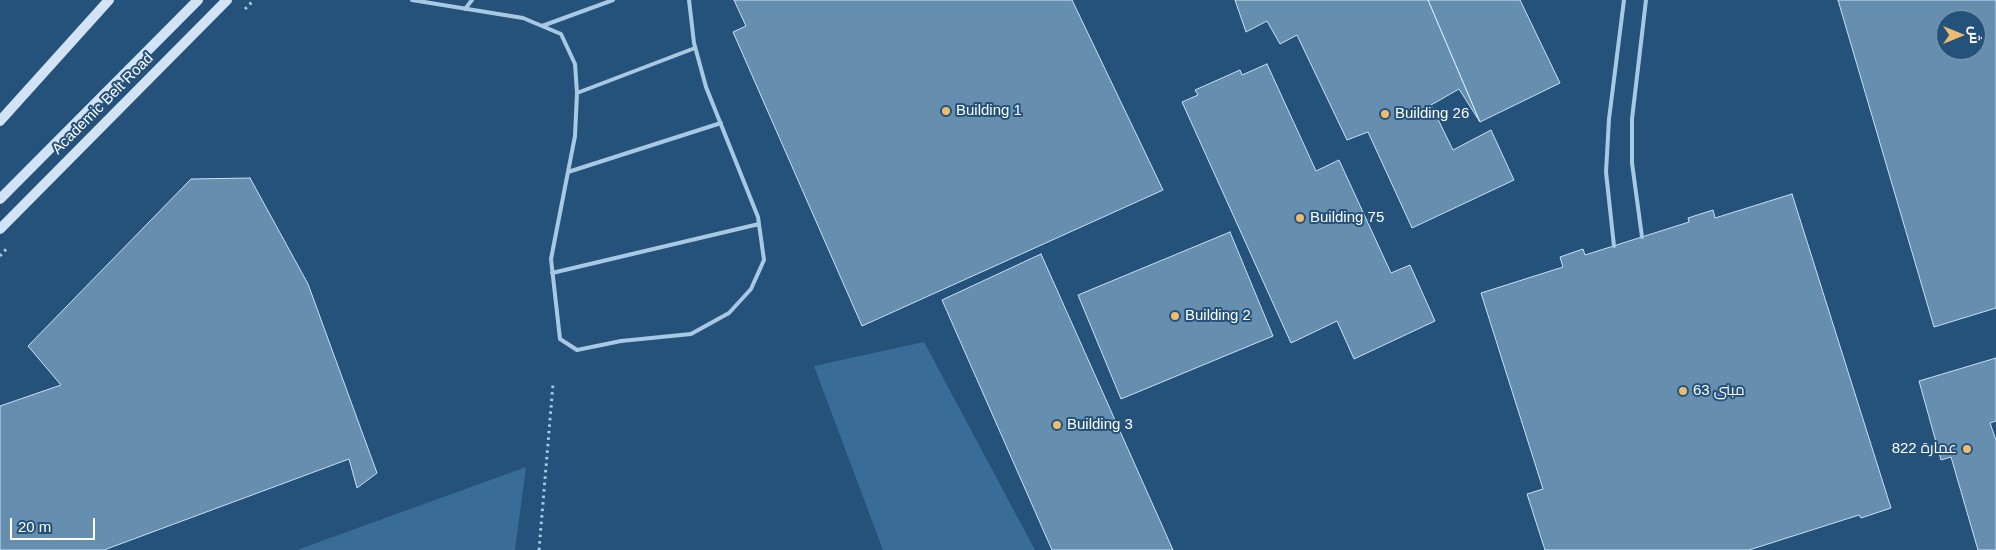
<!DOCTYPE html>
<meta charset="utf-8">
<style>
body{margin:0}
#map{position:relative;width:1996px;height:550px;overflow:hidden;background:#25527a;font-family:Helvetica,Cairo,sans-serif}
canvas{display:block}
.north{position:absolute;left:1936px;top:10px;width:50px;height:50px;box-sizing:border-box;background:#25527a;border:1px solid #7c97af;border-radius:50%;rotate:90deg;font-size:14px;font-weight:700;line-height:20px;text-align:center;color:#fff}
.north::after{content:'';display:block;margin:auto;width:18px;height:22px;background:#edbc6d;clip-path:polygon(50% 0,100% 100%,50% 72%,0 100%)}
.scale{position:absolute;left:10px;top:518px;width:85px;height:22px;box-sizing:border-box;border:2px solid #fff;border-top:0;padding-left:6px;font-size:15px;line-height:18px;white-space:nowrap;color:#fff;-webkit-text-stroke:4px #25527a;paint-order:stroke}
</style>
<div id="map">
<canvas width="1996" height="550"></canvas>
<div class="north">ش</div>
<div class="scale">20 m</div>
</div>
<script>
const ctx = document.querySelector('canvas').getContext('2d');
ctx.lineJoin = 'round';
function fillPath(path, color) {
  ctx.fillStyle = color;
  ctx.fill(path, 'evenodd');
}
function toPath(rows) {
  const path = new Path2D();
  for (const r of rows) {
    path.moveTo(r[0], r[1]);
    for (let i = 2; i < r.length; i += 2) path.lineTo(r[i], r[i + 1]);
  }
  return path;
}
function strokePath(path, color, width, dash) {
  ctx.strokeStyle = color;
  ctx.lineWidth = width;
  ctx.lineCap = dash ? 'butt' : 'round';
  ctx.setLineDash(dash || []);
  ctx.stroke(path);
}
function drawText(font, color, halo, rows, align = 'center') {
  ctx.font = font + ' Helvetica,Cairo,sans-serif';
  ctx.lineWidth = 4;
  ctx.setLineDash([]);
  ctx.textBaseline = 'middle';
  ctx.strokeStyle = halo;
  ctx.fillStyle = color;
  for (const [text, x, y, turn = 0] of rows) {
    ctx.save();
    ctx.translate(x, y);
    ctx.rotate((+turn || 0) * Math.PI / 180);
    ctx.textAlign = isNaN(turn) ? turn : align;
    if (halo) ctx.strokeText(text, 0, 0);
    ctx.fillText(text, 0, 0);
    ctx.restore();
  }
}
fillPath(toPath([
 [924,342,1035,550,883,550,814,366],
 [526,467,515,550,297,550]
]), '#396c97');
const building = toPath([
 [734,0,1072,0,1163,190,862,326,733,32,746,26,734,0],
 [1235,0,1428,0,1480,122,1459,89,1431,105,1453,150,1491,130,1514,180,1412,228,1368,132,1347,140,1297,35,1280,44,1267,21,1246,32,1235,0],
 [1428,0,1520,0,1560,83,1480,122,1428,0],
 [1838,0,1996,0,1996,308,1934,327,1838,0],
 [1946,20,1976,20,1976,50,1946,50,1946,20],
 [1267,64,1316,171,1339,160,1391,273,1410,265,1435,321,1354,359,1337,321,1291,343,1182,102,1198,95,1195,90,1240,70,1242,75,1267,64],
 [250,178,308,284,377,473,357,488,349,459,104,550,0,550,0,406,61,385,28,346,191,179,250,178],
 [1792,194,1891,508,1861,518,1859,515,1749,550,1545,550,1527,494,1543,489,1481,293,1563,267,1560,257,1583,249,1585,255,1689,222,1688,218,1713,210,1715,218,1792,194],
 [1230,232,1273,336,1121,399,1078,295,1230,232],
 [1041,254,1173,550,1052,550,942,300,1041,254],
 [1996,358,1996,421,1990,423,1996,440,1996,550,1978,550,1951,457,1941,460,1919,381,1996,358]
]);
fillPath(building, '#658eaf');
strokePath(building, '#cae1f3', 1);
strokePath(toPath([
 [245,9,254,0],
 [0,256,8,247],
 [539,550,553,384]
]), '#a8c9e4', 3, [2.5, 4]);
strokePath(toPath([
 [412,0,523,18,561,34,575,64,577,93,575,136,551,259,560,339,577,350,621,341,691,334,729,313,751,289,764,260,758,217,706,87,694,43,689,0],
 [465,9,472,0],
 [542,26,613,0],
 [577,93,695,48],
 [568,172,721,123],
 [1642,237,1632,163,1632,119,1646,0],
 [1614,246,1606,172,1609,119,1624,0],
 [552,273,759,224]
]), '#a8c9e4', 4);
strokePath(toPath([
 [0,121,109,0],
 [0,199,198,0],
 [0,229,227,0]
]), '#d1e3f4', 10);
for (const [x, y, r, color] of [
 [946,111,5,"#edbc6d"],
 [1385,114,5,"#edbc6d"],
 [1300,218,5,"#edbc6d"],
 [1175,316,5,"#edbc6d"],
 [1683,391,5,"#edbc6d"],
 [1057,425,5,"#edbc6d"],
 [1967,449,5,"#edbc6d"]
]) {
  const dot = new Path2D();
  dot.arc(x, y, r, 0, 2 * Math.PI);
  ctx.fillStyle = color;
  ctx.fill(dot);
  strokePath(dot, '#25527a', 2);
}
drawText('15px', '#fff', '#25527a', [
 ["Academic Belt Road",103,104,-45]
]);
drawText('15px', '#fff', '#25527a', [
 ["Building 1",956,111],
 ["Building 26",1395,114],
 ["Building 75",1310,218],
 ["Building 2",1185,316],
 ["مبنى 63",1693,391],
 ["Building 3",1067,425],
 ["عمارة 822",1957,449,"right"]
], 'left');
</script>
